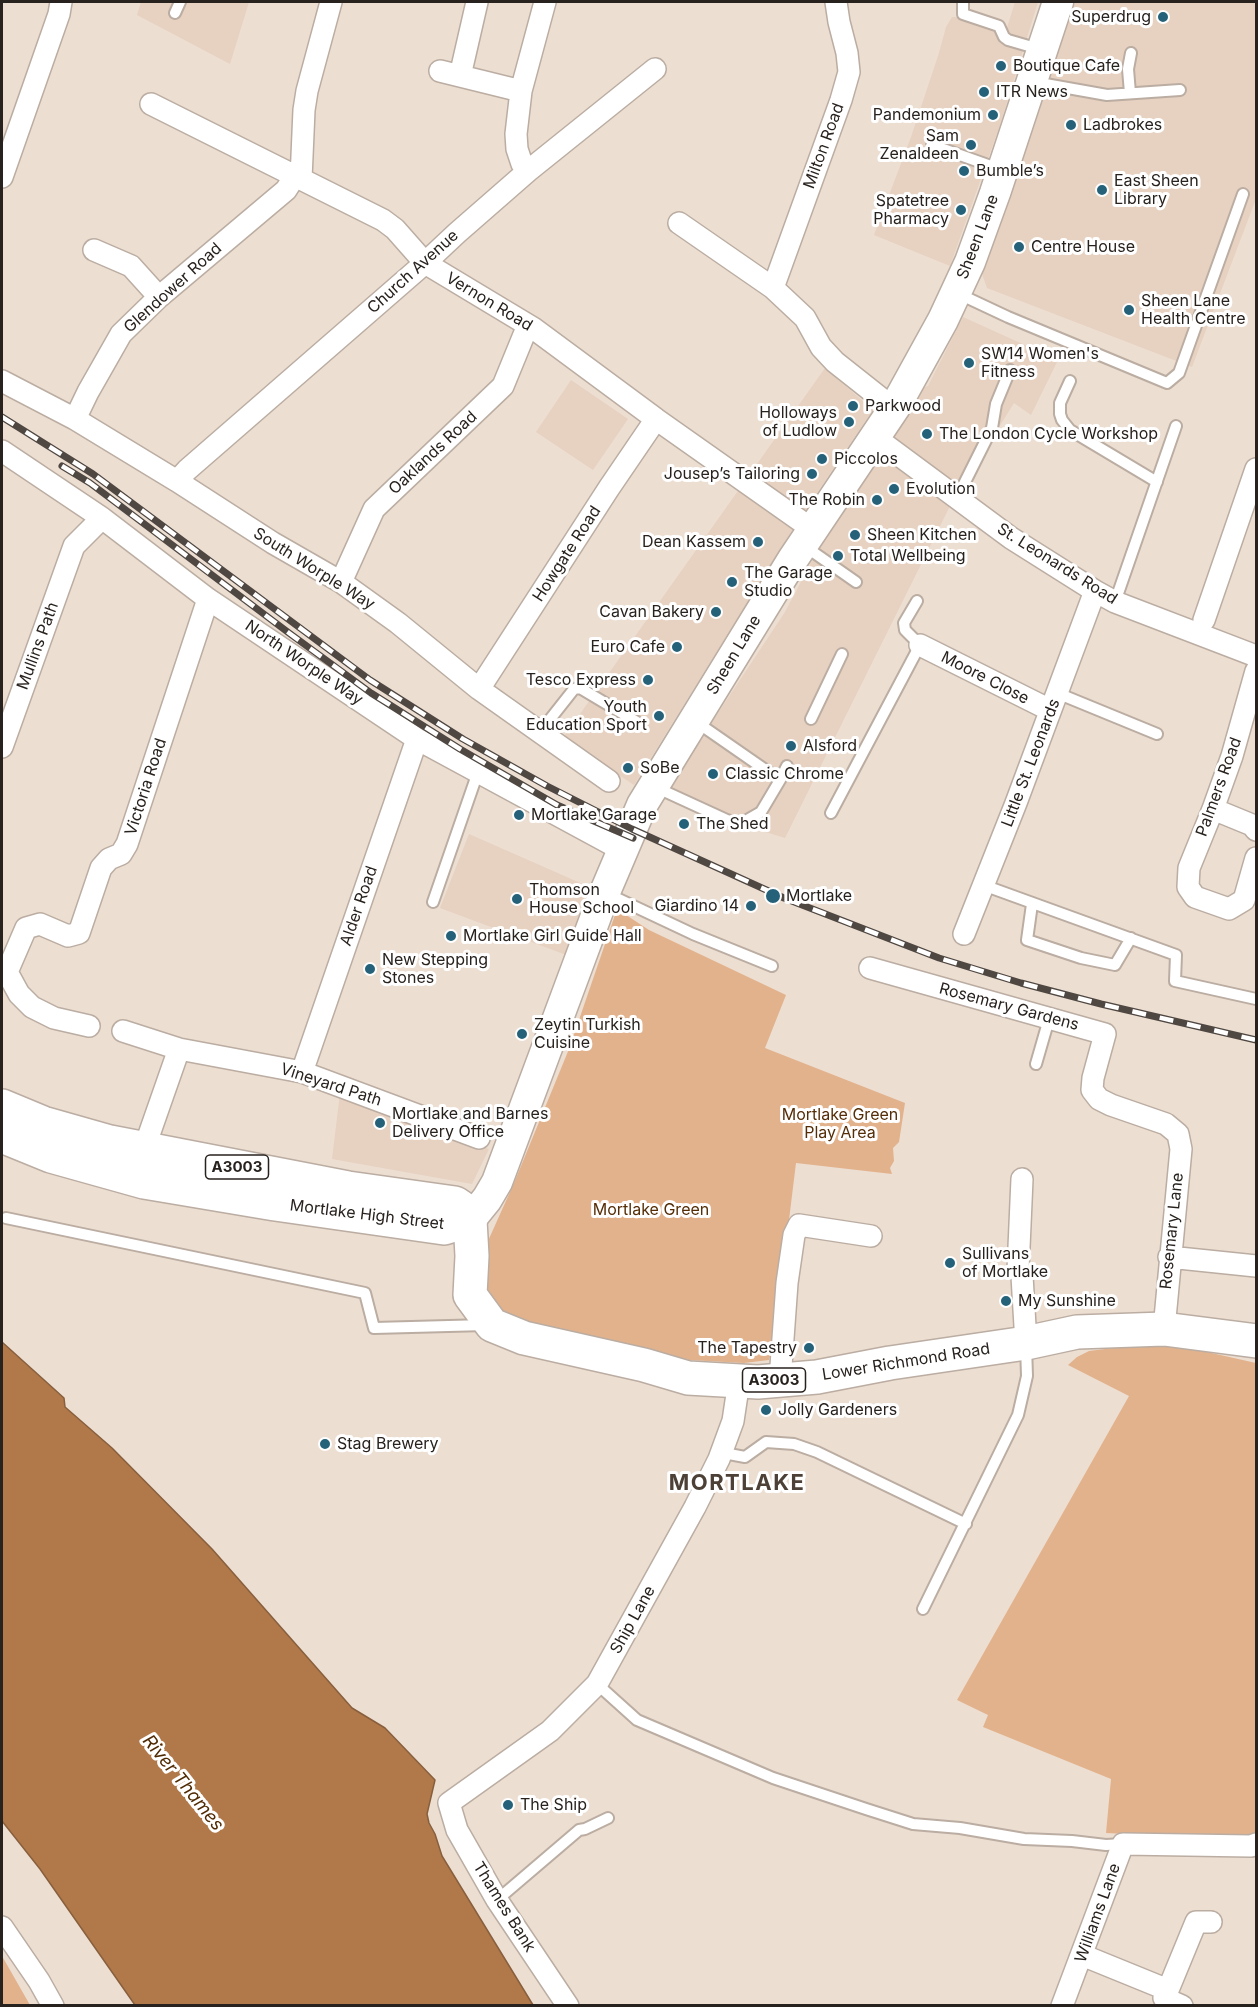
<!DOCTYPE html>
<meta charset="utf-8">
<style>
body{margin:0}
#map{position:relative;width:1258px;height:2007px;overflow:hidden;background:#edded2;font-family:Inter,sans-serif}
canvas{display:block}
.frame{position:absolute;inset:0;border:3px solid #28221e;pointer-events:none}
</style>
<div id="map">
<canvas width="1258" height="2007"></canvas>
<div class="frame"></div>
</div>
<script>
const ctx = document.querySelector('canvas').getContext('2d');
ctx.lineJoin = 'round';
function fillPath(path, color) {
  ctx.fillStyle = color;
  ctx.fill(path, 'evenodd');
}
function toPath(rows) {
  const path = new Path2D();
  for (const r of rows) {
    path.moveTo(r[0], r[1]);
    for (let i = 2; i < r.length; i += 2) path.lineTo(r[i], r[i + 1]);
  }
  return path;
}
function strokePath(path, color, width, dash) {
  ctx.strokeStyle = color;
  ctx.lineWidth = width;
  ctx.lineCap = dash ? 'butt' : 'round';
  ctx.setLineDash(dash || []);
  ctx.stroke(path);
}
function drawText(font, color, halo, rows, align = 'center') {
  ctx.font = font + ' Inter,sans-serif';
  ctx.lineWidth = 6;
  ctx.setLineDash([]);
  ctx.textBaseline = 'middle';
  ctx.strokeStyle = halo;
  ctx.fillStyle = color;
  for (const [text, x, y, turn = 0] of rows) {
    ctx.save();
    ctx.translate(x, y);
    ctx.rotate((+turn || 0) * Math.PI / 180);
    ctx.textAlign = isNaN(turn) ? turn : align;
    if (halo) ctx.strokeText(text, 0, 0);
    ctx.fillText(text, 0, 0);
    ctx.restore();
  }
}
fillPath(toPath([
 [141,2,249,2,230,64,137,15],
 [1015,2,1038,2,1000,125,950,266,874,235,911,137,939,53,946,27,952,17,962,17,1006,31],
 [1071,2,1256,2,1256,199,1192,367,987,288,981,271,994,242,1029,140,1054,53],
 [963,317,1058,360,1031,415,1014,403,950,506,785,838,740,824,667,790,785,612,822,542,878,461,918,389,928,386],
 [825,368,873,410,796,524,634,785,563,738],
 [571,380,628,419,593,470,536,432],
 [469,834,594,889,569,956,440,908],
 [340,1093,489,1149,472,1184,332,1159]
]), '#e7d1c1');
fillPath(toPath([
 [617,909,649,930,786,995,765,1048,905,1103,899,1142,893,1148,894,1161,890,1168,892,1174,796,1163,774,1342,769,1360,744,1363,689,1360,540,1329,510,1318,486,1301,479,1261,514,1183,569,1049],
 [1166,1346,1207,1352,1256,1363,1256,1832,1251,1836,1210,1838,1106,1833,1111,1779,983,1727,988,1715,957,1700,1129,1396,1068,1365,1077,1357,1089,1351,1113,1348],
 [2,1956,30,2005,2,2005]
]), '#e2b28c');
const water = toPath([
 [2,1342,64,1398,65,1407,112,1448,212,1549,352,1708,385,1728,435,1780,427,1814,429,1823,435,1834,442,1856,533,2005,135,2005,40,1869,2,1821,2,1342]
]);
fillPath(water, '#b1794a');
strokePath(water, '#885f3d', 1.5);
const lane = toPath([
 [963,2,963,14,999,26,1004,37,1008,40,1039,49],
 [175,13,180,2],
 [1034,82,1107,95,1180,90],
 [1130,93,1128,69,1131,53],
 [932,145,1002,170],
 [959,294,1008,317,1167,383,1179,373,1243,194],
 [1070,381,1060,403,1060,414,1062,420,1070,430,1157,482],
 [957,498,992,428,996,404,1010,370],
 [803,545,856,582],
 [1115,602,1176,426],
 [1057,693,1157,734],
 [811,719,842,654],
 [540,732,574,689,580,688,637,722],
 [780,780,787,766],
 [654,789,666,792,727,820,740,824,761,812,780,780,695,721],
 [831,813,920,645,905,630,904,623,917,601],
 [983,885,1176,955,1175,981,1256,999],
 [608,894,693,934,772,966],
 [433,902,478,772],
 [1032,904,1027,940,1081,958,1115,965,1131,938],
 [1036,1064,1049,1019],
 [6,1218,365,1293,374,1328,486,1325],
 [722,1450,729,1454,745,1457,766,1442,794,1444,817,1452,966,1524],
 [923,1609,1018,1415,1027,1376,1026,1346],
 [597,1684,637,1720,773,1778,866,1809,913,1824,960,1828,1024,1839,1072,1841,1106,1845,1123,1844],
 [497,1900,579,1830,585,1829,608,1818]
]);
const street = toPath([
 [836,2,839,22,847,53,849,72,841,100,773,288,805,318,821,347,835,362,883,400,895,407],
 [440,71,521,91],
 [460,76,477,2],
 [151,104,383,220,395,229,425,263,533,328,656,419,812,529],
 [528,171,522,164,517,149,516,134,521,91,545,2],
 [2,177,59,14,61,2],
 [301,179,304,110,307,91,331,2],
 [679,223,773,288],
 [94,250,131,266,159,297],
 [2,381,75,419,177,481,273,543,341,582,398,623,479,689,609,781],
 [75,419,88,392,121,334,159,297,286,190,295,176],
 [876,438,1011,538,1095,591,1115,602,1256,656],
 [2,451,102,518,208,599,417,739,622,850],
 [177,481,187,470,425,263,457,233,528,171,655,69],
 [341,582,374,509,503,386,528,325],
 [1204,620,1256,469],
 [920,645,1050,710],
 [1256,671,1232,756,1213,809,1189,868,1188,887,1195,897,1229,909,1244,900,1256,858],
 [479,689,609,488,656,419],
 [2,747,74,546,102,518],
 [1213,809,1252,825,1256,830],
 [964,934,1016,803,1095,591],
 [2,967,7,972,19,994,32,1007,54,1018,89,1026],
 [870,968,1105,1034,1093,1078,1092,1090,1099,1099,1111,1105,1166,1124,1178,1134,1181,1149,1164,1329],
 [7,972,26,928,40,924,68,936,79,933,101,868,109,859,121,854,127,844,208,599],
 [123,1031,179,1049,302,1072,479,1138],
 [302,1072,417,739],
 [143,1160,144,1149,179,1049],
 [1022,1179,1018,1270,1022,1276,1026,1343],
 [1169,1257,1256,1266],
 [780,1380,787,1283,794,1235,799,1225,871,1236],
 [2,1927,39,1981,53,2006],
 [1082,1955,1168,1990,1164,1998,1182,2006],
 [1168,1990,1196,1922,1211,1922],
 [568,2006,497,1900,457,1830,449,1803,550,1731,597,1684,695,1507,719,1459,733,1421,739,1381],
 [1062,2006,1123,1844,1251,1846,1256,1844]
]);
const secondary = toPath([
 [470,1220,487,1199,497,1182,605,892,642,805,793,559,895,407,943,320,970,262,995,193,1058,2]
]);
const primary = toPath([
 [2,1106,43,1123,110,1142,348,1188,455,1203,461,1207,470,1220,472,1256,470,1295,492,1325,524,1338,644,1365,688,1378,758,1382,817,1377,890,1363,1026,1343,1077,1332,1164,1329,1256,1341],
 [2,1136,51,1156,144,1182,275,1204,444,1228,470,1220]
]);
strokePath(lane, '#bbada2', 14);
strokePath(street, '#bbada2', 24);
strokePath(secondary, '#bbada2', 33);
strokePath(primary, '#bbada2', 36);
strokePath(lane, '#fff', 10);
strokePath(street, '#fff', 21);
strokePath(secondary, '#fff', 30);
strokePath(primary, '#fff', 33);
const rail = toPath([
 [2,417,93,474,370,680,463,739,547,786,632,829,784,898,939,958,1021,983,1101,1004,1256,1040],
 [62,466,90,483,289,633,371,693,460,749,557,805,633,838]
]);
strokePath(rail, '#4f4741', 7);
strokePath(rail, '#fff', 4.5, [14]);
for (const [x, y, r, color] of [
 [1163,17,6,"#256279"],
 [1001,66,6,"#256279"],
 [984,92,6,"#256279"],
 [993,115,6,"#256279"],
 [1071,125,6,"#256279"],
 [971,145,6,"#256279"],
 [964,171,6,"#256279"],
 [1102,190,6,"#256279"],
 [961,210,6,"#256279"],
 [1019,247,6,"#256279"],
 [1129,310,6,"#256279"],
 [969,363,6,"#256279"],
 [853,406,6,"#256279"],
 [849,422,6,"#256279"],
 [927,434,6,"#256279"],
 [822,459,6,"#256279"],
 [812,474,6,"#256279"],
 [894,489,6,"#256279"],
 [877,500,6,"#256279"],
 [855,535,6,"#256279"],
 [758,542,6,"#256279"],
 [838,556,6,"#256279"],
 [732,582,6,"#256279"],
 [716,612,6,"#256279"],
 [677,647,6,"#256279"],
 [648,680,6,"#256279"],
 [659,716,6,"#256279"],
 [791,746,6,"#256279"],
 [628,768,6,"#256279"],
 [713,774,6,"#256279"],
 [519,815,6,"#256279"],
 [684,824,6,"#256279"],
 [773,896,8,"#256279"],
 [517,899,6,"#256279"],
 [751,906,6,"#256279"],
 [451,936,6,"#256279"],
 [370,969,6,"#256279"],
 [522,1034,6,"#256279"],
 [380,1123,6,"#256279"],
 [950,1263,6,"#256279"],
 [1006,1301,6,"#256279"],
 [809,1348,6,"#256279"],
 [766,1410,6,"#256279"],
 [325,1444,6,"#256279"],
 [508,1805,6,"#256279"]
]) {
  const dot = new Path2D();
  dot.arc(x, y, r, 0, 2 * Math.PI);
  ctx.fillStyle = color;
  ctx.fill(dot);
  strokePath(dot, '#fff', 2);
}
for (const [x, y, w] of [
 [237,1167,63],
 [774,1380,63]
]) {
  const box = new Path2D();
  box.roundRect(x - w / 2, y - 12, w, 24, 4.5);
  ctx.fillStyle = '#fff';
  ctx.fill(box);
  strokePath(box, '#28221e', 1.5);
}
drawText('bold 15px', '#28221e', null, [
 ["A3003",237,1167],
 ["A3003",774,1380]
]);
drawText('16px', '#28221e', '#fff', [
 ["Superdrug",1151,17,"right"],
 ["Boutique Cafe",1013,66],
 ["ITR News",996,92],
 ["Pandemonium",981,115,"right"],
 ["Ladbrokes",1083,125],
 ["Sam",959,136,"right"],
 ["Zenaldeen",959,154,"right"],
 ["Bumble’s",976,171],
 ["East Sheen",1114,181],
 ["Library",1114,199],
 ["Spatetree",949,201,"right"],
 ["Pharmacy",949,219,"right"],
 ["Centre House",1031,247],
 ["Sheen Lane",1141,301],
 ["Health Centre",1141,319],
 ["SW14 Women's",981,354],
 ["Fitness",981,372],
 ["Parkwood",865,406],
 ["Holloways",837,413,"right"],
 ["of Ludlow",837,431,"right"],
 ["The London Cycle Workshop",939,434],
 ["Piccolos",834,459],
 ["Jousep’s Tailoring",800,474,"right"],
 ["Evolution",906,489],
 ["The Robin",865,500,"right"],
 ["Sheen Kitchen",867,535],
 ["Dean Kassem",746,542,"right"],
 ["Total Wellbeing",850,556],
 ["The Garage",744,573],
 ["Studio",744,591],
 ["Cavan Bakery",704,612,"right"],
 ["Euro Cafe",665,647,"right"],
 ["Tesco Express",636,680,"right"],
 ["Youth",647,707,"right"],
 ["Education Sport",647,725,"right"],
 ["Alsford",803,746],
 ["SoBe",640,768],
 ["Classic Chrome",725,774],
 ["Mortlake Garage",531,815],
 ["The Shed",696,824],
 ["Thomson",529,890],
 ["House School",529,908],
 ["Mortlake",786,896],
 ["Giardino 14",739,906,"right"],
 ["Mortlake Girl Guide Hall",463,936],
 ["New Stepping",382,960],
 ["Stones",382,978],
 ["Zeytin Turkish",534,1025],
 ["Cuisine",534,1043],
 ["Mortlake and Barnes",392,1114],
 ["Delivery Office",392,1132],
 ["Sullivans",962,1254],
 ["of Mortlake",962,1272],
 ["My Sunshine",1018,1301],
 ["The Tapestry",797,1348,"right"],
 ["Jolly Gardeners",778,1410],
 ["Stag Brewery",337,1444],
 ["The Ship",520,1805]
], 'left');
drawText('16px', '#28221e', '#fff', [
 ["Milton Road",824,146,-70],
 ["Sheen Lane",978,237,-69],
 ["Church Avenue",413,272,-42],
 ["Glendower Road",173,288,-42],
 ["Vernon Road",489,302,31],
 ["Oaklands Road",433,453,-43],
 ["Howgate Road",567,554,-57],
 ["St. Leonards Road",1057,564,32],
 ["South Worple Way",314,569,32],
 ["Mullins Path",38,646,-70],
 ["Sheen Lane",734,655,-59],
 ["North Worple Way",304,663,34],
 ["Moore Close",985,678,27],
 ["Little St. Leonards",1031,763,-69],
 ["Victoria Road",146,787,-72],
 ["Palmers Road",1219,787,-70],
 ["Alder Road",359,906,-71],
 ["Rosemary Gardens",1009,1007,15],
 ["Vineyard Path",331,1085,18],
 ["Mortlake High Street",367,1215,7],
 ["Rosemary Lane",1172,1231,-84],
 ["Lower Richmond Road",906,1362,-9],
 ["Ship Lane",633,1620,-61],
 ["Thames Bank",504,1907,58],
 ["Williams Lane",1098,1913,-70]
]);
drawText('16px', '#552e07', '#fff', [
 ["Mortlake Green",840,1115],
 ["Play Area",840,1133],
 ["Mortlake Green",651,1210]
]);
drawText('italic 18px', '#502a03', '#fff', [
 ["River Thames",183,1783,51]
]);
ctx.letterSpacing = '1.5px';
drawText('bold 22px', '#4d4137', '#fff', [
 ["MORTLAKE",737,1483]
]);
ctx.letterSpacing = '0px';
</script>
